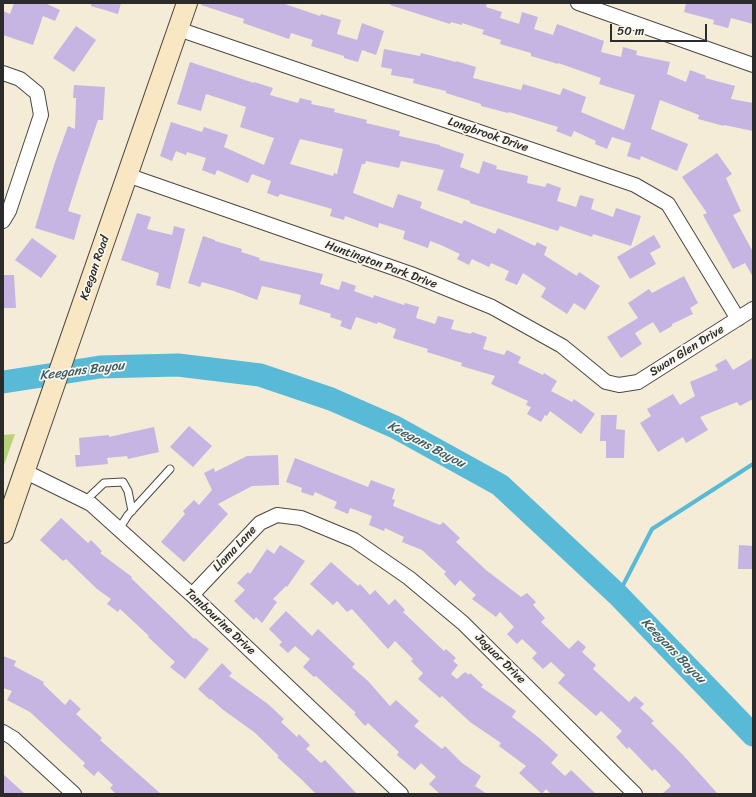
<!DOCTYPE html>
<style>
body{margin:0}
#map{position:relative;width:756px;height:797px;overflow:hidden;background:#f4ecd6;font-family:Sriracha,sans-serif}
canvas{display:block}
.frame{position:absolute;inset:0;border:4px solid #2b2b2b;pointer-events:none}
.scale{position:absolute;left:610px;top:24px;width:97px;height:18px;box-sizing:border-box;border:2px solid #2b2b2b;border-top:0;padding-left:5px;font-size:12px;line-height:14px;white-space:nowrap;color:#2b2b2b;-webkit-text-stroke:3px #fbf7ec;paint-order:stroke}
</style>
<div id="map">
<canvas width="756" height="797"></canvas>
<div class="frame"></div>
<div class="scale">50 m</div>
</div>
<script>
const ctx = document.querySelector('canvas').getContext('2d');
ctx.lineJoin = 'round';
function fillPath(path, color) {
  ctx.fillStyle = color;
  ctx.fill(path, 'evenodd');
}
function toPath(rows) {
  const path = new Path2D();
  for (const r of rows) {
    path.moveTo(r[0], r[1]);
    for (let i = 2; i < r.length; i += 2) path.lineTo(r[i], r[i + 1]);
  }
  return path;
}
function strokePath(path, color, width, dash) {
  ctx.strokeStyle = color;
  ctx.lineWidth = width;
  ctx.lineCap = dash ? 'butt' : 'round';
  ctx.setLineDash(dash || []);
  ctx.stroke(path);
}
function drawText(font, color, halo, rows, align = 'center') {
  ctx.font = font + ' Sriracha,sans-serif';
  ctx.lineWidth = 3.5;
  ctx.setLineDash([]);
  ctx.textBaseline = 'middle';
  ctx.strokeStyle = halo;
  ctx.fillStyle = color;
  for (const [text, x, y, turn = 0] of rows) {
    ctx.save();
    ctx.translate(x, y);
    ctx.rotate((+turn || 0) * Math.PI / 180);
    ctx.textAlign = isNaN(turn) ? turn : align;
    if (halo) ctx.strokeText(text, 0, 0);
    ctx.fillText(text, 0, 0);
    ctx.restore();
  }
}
fillPath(toPath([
 [15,434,3,468,3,435]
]), '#b8d378');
strokePath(toPath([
 [618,595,652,529,753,464]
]), '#59bad7', 4);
strokePath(toPath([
 [3,382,100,367,178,365,260,375,331,399,395,427,500,485,618,595,753,735]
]), '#59bad7', 23);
fillPath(toPath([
 [14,3,45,3,60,10,55,21,43,16,33,45,3,35,3,11,10,14],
 [91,3,121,3,118,14,91,6],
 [201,3,282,3,320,16,321,14,341,20,337,34,357,40,362,23,384,31,376,55,362,50,358,62,344,58,344,56,311,46,313,40,291,33,289,39,243,23,244,19,201,5],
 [391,3,487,3,486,7,502,12,500,18,519,24,522,12,538,17,534,29,553,35,557,24,604,41,601,52,621,57,623,47,637,51,636,55,670,62,667,74,686,82,690,70,706,76,705,78,735,86,731,99,753,103,753,131,724,125,724,126,698,119,699,115,660,100,651,129,688,144,677,171,641,156,640,160,627,156,631,143,612,137,607,149,595,144,596,141,574,131,571,137,556,131,558,127,509,112,508,113,481,106,481,104,446,93,446,91,413,83,414,79,391,75,392,69,381,67,384,49,420,56,421,53,456,62,456,61,476,67,473,78,521,90,523,84,560,95,563,88,586,97,581,112,624,130,635,95,599,84,601,78,558,63,558,64,531,56,531,53,500,44,501,40,482,34,484,30,462,23,462,25,451,22,450,24,390,5],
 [686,3,753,3,753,24,731,18,728,28,713,24,714,20,684,12],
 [76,26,96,40,74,72,53,58],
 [190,62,254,83,254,82,273,88,270,95,298,103,300,98,312,101,311,104,335,109,334,112,367,120,366,123,400,131,399,136,440,145,440,146,464,154,460,167,479,174,483,161,497,166,496,169,528,176,527,183,545,187,547,183,561,188,557,201,576,207,580,195,594,199,591,209,613,217,616,208,641,216,631,246,593,234,592,237,560,226,558,231,470,203,470,201,437,190,444,170,401,161,399,168,366,161,365,164,362,164,353,193,393,208,398,194,422,202,420,208,462,224,464,220,495,234,498,228,535,246,537,242,547,247,544,255,577,276,579,272,600,286,585,310,574,303,567,314,541,297,546,288,523,273,517,285,505,280,509,271,491,263,489,267,472,259,469,265,457,259,460,254,441,245,430,241,428,248,403,239,405,231,379,223,378,228,345,216,344,220,330,216,332,209,280,194,278,197,267,193,271,181,252,174,248,183,217,170,215,175,202,170,206,158,187,152,186,155,176,151,172,161,160,156,171,122,202,132,204,127,228,135,224,147,264,165,274,138,240,127,246,107,206,94,201,111,177,104],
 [300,139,343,149,337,174,334,173,333,176,290,164],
 [74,85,105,87,103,120,98,120,81,170,68,211,81,215,74,240,35,228,54,165,68,126,75,129,76,98,73,98],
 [717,153,732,174,726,178,741,211,733,215,753,252,753,277,745,263,733,269,703,215,707,213,682,177],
 [137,213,151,217,147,229,172,235,174,226,185,229,170,289,156,285,159,273,121,260],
 [654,235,661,247,650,253,656,264,630,279,617,257],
 [203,236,215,240,215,241,242,249,241,252,260,258,259,260,323,274,320,284,339,290,342,281,356,286,354,291,373,298,374,295,404,305,405,303,419,307,416,318,435,324,438,316,454,320,451,329,471,334,472,332,487,337,483,349,504,355,507,350,521,357,518,363,543,375,544,373,557,381,551,391,572,402,574,399,595,414,581,434,550,411,547,416,545,415,541,422,527,414,531,407,526,405,528,401,491,384,495,376,461,366,462,363,427,352,428,349,393,338,396,329,378,322,377,324,356,317,351,330,340,326,342,321,330,317,331,314,299,304,301,295,262,286,257,300,234,291,202,282,200,287,188,283],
 [32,238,57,256,41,278,15,260],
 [3,275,14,275,16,308,3,308],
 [684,276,698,303,690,308,693,314,672,324,672,326,660,333,653,322,635,333,642,344,621,358,607,337,638,318,628,303,649,289,652,293],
 [753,358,753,399,740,406,737,402,700,417,708,430,686,443,683,437,658,452,640,423,651,416,647,409,673,394,680,405,695,396,690,382,718,370,715,365,726,359,733,370],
 [601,415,617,415,616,429,625,430,624,458,606,458,606,441,600,441],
 [189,426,212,446,193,467,170,447],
 [154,427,159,452,128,459,127,456,107,458,108,464,76,467,75,455,80,455,79,438,109,435,109,437],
 [278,455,279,485,252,486,218,504,228,514,184,562,161,542,185,514,183,511,194,500,199,505,212,490,204,473,214,468,215,472,247,456],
 [295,458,368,487,371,480,395,489,392,499,395,500,393,506,440,525,443,522,460,538,456,542,486,570,521,597,527,593,536,602,533,605,545,618,541,622,569,649,578,640,586,647,582,652,596,665,593,669,629,702,635,696,644,704,640,708,654,721,651,723,682,754,718,794,662,794,671,786,655,769,652,771,629,747,627,749,616,737,622,731,601,711,596,716,558,683,565,675,551,662,543,669,532,658,537,653,522,639,517,644,507,634,514,627,500,612,496,617,472,599,476,595,460,580,455,586,444,574,446,572,422,550,402,542,404,537,385,528,384,531,369,525,372,516,350,508,348,514,334,508,337,502,315,492,313,496,301,492,302,488,286,482],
 [61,518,88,543,91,540,102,551,100,553,132,577,131,578,194,639,195,638,209,649,185,679,170,667,175,662,148,637,149,636,120,609,118,612,107,604,111,599,97,589,66,559,63,561,40,540],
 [280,545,305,561,287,587,286,586,273,599,277,602,262,623,256,617,254,620,234,601,245,590,237,583,248,572,250,574,267,549,274,554],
 [739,545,753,546,753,569,738,569],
 [331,562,358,586,360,584,370,595,375,590,389,605,395,599,405,610,403,612,444,651,446,649,456,658,453,661,458,665,451,674,457,679,465,672,469,675,470,673,483,685,481,687,516,711,512,717,538,737,558,755,551,763,565,776,571,770,596,794,551,794,546,789,542,794,519,773,526,766,499,746,501,743,470,722,442,696,440,698,418,679,423,673,411,661,413,659,395,641,388,649,352,609,347,612,337,601,333,605,310,584],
 [286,611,312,636,318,629,355,664,352,667,368,681,390,706,396,700,419,721,414,726,442,749,445,746,462,763,481,776,475,786,487,794,440,794,429,784,436,777,421,763,415,770,397,755,399,752,368,723,365,726,354,714,356,713,316,676,314,677,303,667,310,659,295,646,288,653,279,645,282,642,269,629],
 [3,656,16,661,14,666,44,682,43,684,65,705,70,699,81,709,76,714,102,738,100,740,161,794,116,794,110,788,113,785,98,771,94,776,83,766,85,763,30,712,7,700,12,691,3,688],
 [222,663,232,673,229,676,268,704,284,719,281,722,297,737,299,734,310,745,306,749,321,763,325,760,357,794,316,794,300,778,277,757,279,756,254,732,222,709,211,699,210,700,198,689],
 [3,774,25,794,3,794]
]), '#c6b4e2');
const lane = toPath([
 [85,501,104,483,123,482,128,491,132,511],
 [119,529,128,515,170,469]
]);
const street = toPath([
 [578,3,753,65],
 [178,29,635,185,668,204,738,319],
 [3,73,20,79,37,93,41,115,9,211,3,221],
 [127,175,411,274,492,307,562,346,606,382,619,385,638,382,753,309],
 [24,471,91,504,192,595,401,794],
 [192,595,260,523,277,515,301,518,354,540,409,578,463,623,635,794],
 [3,732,13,738,74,794]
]);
const secondary = toPath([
 [3,533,187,3]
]);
strokePath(lane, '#494845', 9);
strokePath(street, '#494845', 16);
strokePath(secondary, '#494845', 22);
strokePath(lane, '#fff', 7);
strokePath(street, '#fff', 14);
strokePath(secondary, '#f9e7c3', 20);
drawText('12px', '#2b2b2b', '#fbf7ec', [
 ["Longbrook Drive",488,135,19],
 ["Huntington Park Drive",381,265,20],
 ["Keegan Road",95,268,-71],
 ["Swan Glen Drive",687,351,-32],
 ["Llama Lane",235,549,-47],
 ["Tambourine Drive",220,622,43],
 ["Jaguar Drive",500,659,45]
]);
drawText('italic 13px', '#3b5d67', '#fbf7ec', [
 ["Keegans Bayou",82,371,-7],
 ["Keegans Bayou",426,445,28],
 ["Keegans Bayou",673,651,46]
]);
</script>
